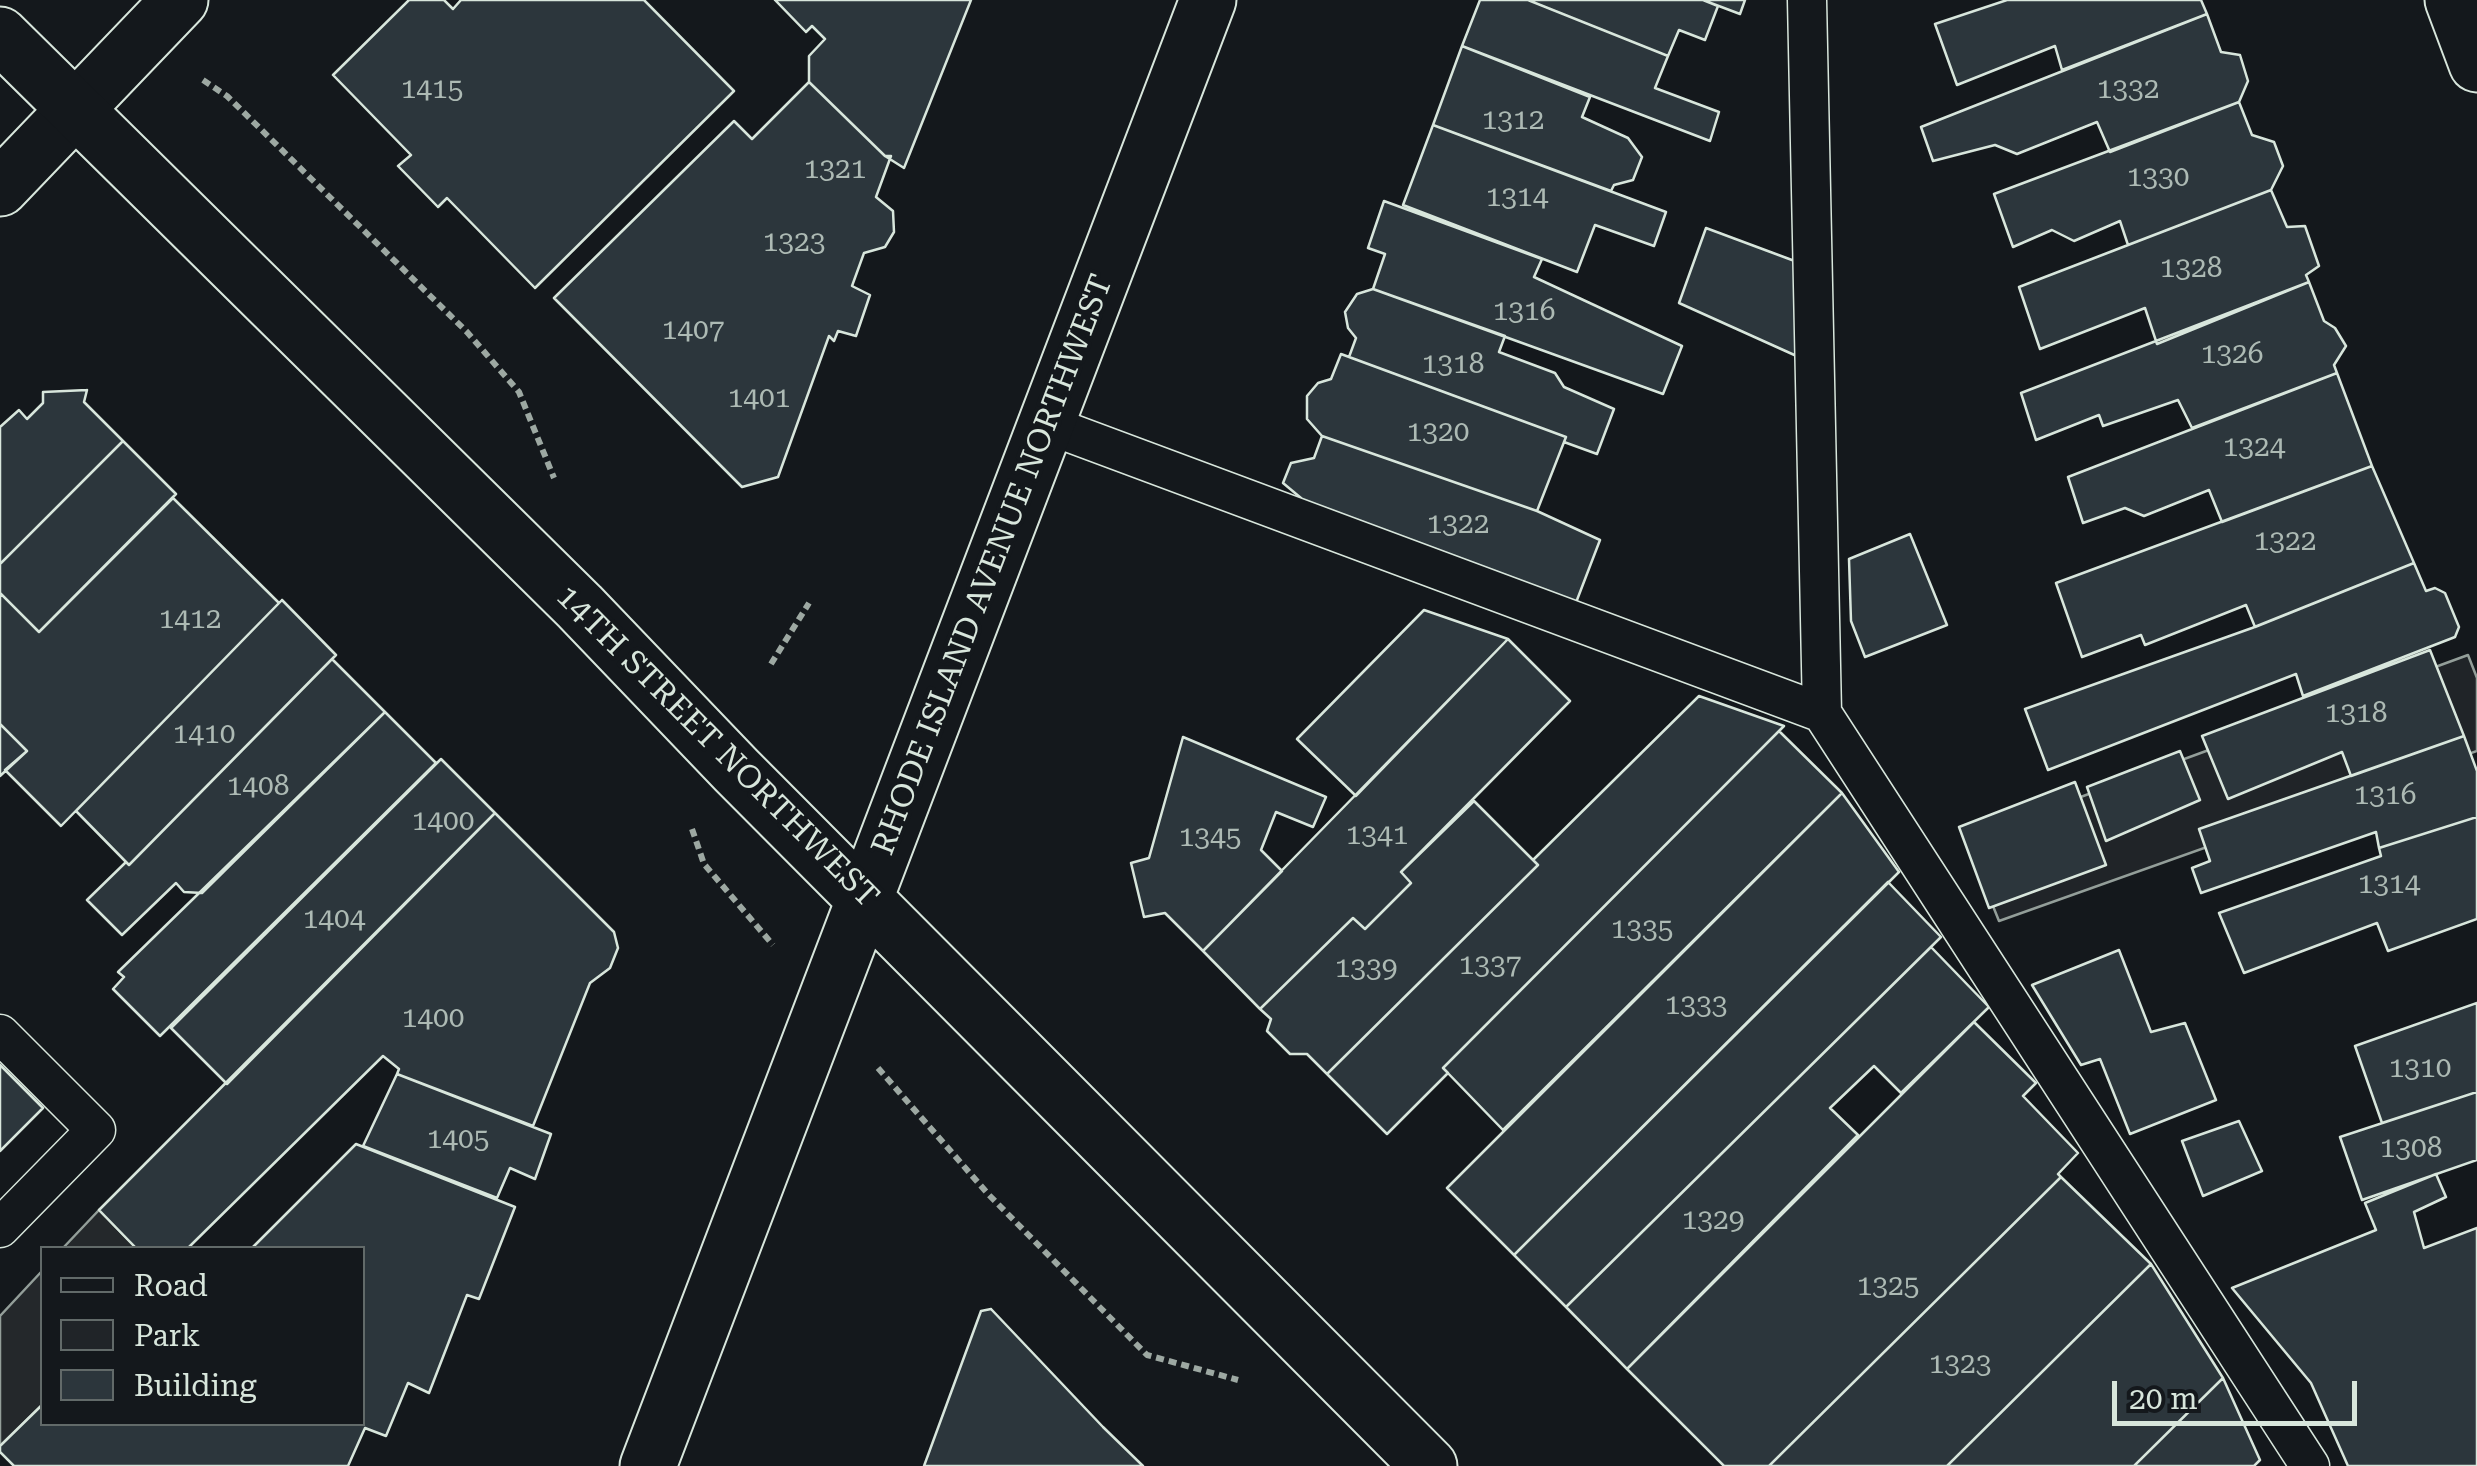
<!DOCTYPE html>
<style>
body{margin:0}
#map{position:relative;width:2477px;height:1466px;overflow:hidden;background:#14181c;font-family:"Roboto Serif",serif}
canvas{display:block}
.legend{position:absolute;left:40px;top:1246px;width:325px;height:180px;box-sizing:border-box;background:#14181c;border:2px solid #626a69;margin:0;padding:12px 18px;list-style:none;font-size:30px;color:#d8e6dc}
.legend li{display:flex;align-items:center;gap:20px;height:50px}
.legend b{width:50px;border:2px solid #626a69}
.scale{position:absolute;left:2112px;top:1381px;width:245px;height:45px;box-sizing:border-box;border:5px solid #d8e6dc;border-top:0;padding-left:12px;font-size:30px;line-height:35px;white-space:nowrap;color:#d8e6dc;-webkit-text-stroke:8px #14181c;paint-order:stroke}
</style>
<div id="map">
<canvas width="2477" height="1466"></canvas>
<ul class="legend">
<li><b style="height:12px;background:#14181c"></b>Road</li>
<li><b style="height:28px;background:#202428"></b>Park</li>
<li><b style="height:28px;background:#2c363c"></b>Building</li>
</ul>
<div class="scale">20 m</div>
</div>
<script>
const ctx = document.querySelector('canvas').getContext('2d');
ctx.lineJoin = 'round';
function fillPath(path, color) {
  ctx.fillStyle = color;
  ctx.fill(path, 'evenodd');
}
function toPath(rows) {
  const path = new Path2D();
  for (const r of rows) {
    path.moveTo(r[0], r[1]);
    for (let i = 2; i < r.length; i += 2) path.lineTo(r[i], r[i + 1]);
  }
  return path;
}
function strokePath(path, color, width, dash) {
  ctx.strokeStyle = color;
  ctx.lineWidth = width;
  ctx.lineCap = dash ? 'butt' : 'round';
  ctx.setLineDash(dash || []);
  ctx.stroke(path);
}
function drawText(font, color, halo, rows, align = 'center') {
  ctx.font = font + ' "Roboto Serif",serif';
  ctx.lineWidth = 8;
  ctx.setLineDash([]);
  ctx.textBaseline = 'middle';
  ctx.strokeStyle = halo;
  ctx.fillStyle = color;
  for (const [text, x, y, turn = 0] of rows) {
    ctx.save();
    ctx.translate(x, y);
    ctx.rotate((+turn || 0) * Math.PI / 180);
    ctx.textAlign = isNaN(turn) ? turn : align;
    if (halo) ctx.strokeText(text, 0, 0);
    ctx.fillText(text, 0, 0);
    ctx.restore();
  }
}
const green = toPath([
 [2468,655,2477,678,2477,751,1999,921,1966,839,2468,655]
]);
fillPath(green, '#202428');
strokePath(green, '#939e99', 2.5);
const parking = toPath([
 [99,1210,136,1248,63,1248,99,1210],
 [42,1271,42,1405,0,1446,0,1316,42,1271]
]);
fillPath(parking, '#24282b');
strokePath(parking, '#939e99', 2.5);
const building = toPath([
 [409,0,444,0,453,9,461,0,644,0,734,91,535,288,447,198,438,207,398,166,411,155,333,75,409,0],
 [775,0,971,0,904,168,885,156,809,82,809,56,825,39,812,26,806,32,775,0],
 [1480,0,1528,0,1668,56,1655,88,1719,112,1710,141,1462,46,1480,0],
 [1528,0,1703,0,1718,6,1705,40,1679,30,1668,56,1528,0],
 [1703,0,1745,0,1740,14,1703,0],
 [2007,0,2201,0,2207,14,2062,70,2055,46,1957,85,1935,24,2007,0],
 [2207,14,2221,52,2240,55,2248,81,2239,102,2110,152,2097,122,2017,154,1995,145,1933,161,1921,127,2207,14],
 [1462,46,1590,97,1582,117,1628,138,1642,157,1633,180,1614,185,1611,191,1433,125,1462,46],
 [809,82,885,156,891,156,876,197,893,211,894,232,885,247,864,253,852,286,870,295,856,336,838,331,834,341,829,336,778,477,742,487,554,298,734,121,752,139,809,82],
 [2239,102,2252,135,2274,142,2283,166,2271,190,2128,245,2120,221,2074,241,2052,230,2013,247,1994,194,2239,102],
 [1433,125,1666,212,1654,246,1595,225,1577,272,1403,205,1433,125],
 [2271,190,2287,227,2305,226,2319,266,2306,275,2309,282,2157,344,2145,308,2040,349,2019,287,2271,190],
 [1384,201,1542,259,1534,277,1682,346,1663,394,1373,289,1385,254,1368,248,1384,201],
 [1706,228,1800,263,1801,358,1679,303,1706,228],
 [2309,282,2324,321,2335,328,2346,346,2334,365,2337,373,2192,428,2178,400,2103,426,2099,415,2036,440,2021,393,2309,282],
 [1373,289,1505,336,1499,352,1555,373,1564,387,1614,409,1597,454,1564,442,1566,437,1349,357,1356,338,1348,328,1345,312,1357,294,1373,289],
 [1341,354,1566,437,1537,511,1322,436,1307,419,1307,396,1318,383,1331,379,1341,354],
 [2337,373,2372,466,2222,522,2209,490,2144,516,2125,508,2083,523,2068,477,2337,373],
 [87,390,84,402,123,441,0,564,0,427,19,410,27,419,43,403,43,392,87,390],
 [1322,436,1537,511,1600,540,1572,613,1298,506,1301,498,1283,483,1291,463,1314,458,1322,436],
 [123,441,176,494,39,632,0,593,0,564,123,441],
 [2372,466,2414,563,2255,627,2246,605,2145,645,2141,635,2082,657,2056,583,2372,466],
 [173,498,279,603,61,826,5,770,27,751,0,724,0,593,39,632,173,498],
 [1910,534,1947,625,1865,657,1851,621,1849,559,1910,534],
 [2414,563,2426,591,2435,588,2445,593,2459,627,2455,637,2303,696,2296,674,2048,770,2025,709,2252,628,2414,563],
 [282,600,336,655,129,865,76,811,282,600],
 [1424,610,1508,639,1356,796,1297,739,1424,610],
 [1508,639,1570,701,1401,872,1411,883,1365,929,1353,918,1260,1009,1203,951,1508,639],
 [2430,650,2464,736,2351,776,2342,752,2228,799,2202,736,2430,650],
 [332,659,385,712,202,893,184,892,176,883,122,935,87,900,126,862,129,865,332,659],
 [1699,696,1784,726,1443,1068,1448,1073,1387,1134,1327,1074,1538,865,1533,860,1699,696],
 [385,712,436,763,160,1036,113,989,124,977,118,972,385,712],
 [0,724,27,751,0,776,0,724],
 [1779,731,1842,793,1503,1130,1443,1068,1779,731],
 [2464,736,2477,771,2477,817,2379,848,2376,832,2201,893,2192,868,2210,861,2199,829,2464,736],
 [1183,737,1326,797,1313,827,1276,812,1261,850,1282,871,1203,951,1165,913,1144,917,1131,863,1149,858,1183,737],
 [2180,751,2200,800,2106,841,2087,787,2180,751],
 [441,759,495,813,227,1084,171,1028,441,759],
 [2075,782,2106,865,1989,908,1959,827,2075,782],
 [1842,793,1899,872,1514,1255,1447,1188,1842,793],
 [1474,801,1538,865,1327,1074,1307,1054,1290,1054,1267,1031,1271,1019,1260,1009,1353,918,1365,929,1411,883,1401,872,1474,801],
 [495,813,614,932,618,948,610,968,590,983,533,1126,397,1074,399,1069,383,1056,188,1248,136,1248,99,1210,495,813],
 [2477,817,2477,919,2388,951,2377,923,2244,973,2219,913,2381,856,2379,848,2477,817],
 [1888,882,1941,937,1566,1307,1514,1255,1888,882],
 [1931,947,1989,1007,1901,1093,1874,1066,1830,1108,1858,1135,1627,1369,1566,1307,1931,947],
 [2119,950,2151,1032,2185,1023,2216,1100,2130,1134,2100,1059,2081,1065,2032,985,2119,950],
 [2477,1003,2477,1092,2382,1123,2355,1046,2477,1003],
 [1974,1022,2036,1083,2023,1096,2078,1153,2058,1174,2061,1177,1769,1466,1724,1466,1627,1369,1974,1022],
 [0,1065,43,1108,0,1151,0,1065],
 [397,1074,551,1134,535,1179,510,1168,497,1198,363,1146,397,1074],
 [2477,1092,2477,1160,2362,1200,2340,1137,2477,1092],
 [2239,1121,2262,1171,2203,1196,2182,1141,2239,1121],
 [356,1144,515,1207,479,1299,467,1295,429,1393,408,1383,386,1436,365,1428,348,1466,14,1466,0,1452,0,1446,42,1405,42,1424,362,1424,362,1248,252,1248,356,1144],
 [2436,1174,2446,1197,2414,1212,2424,1248,2477,1228,2477,1466,2348,1466,2311,1383,2232,1288,2376,1230,2365,1203,2436,1174],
 [2061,1177,2151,1264,1947,1466,1769,1466,2061,1177],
 [2151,1264,2223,1378,2134,1466,1947,1466,2151,1264],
 [991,1309,1103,1427,1143,1466,924,1466,981,1311,991,1309],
 [2223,1378,2260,1460,2254,1466,2134,1466,2223,1378]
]);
fillPath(building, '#2c363c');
strokePath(building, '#d8e6dc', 2.5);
const service = toPath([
 [1807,0,1822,713],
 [1046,424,1822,713,2310,1466],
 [0,1034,96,1130,0,1228]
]);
const tertiary = toPath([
 [2453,0,2477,64]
]);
const secondary = toPath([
 [0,188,180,0]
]);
const primary = toPath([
 [0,35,580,607,736,770,1429,1466],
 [648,1466,1208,0]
]);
strokePath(service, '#d8e6dc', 41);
strokePath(tertiary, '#d8e6dc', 59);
strokePath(secondary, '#d8e6dc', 59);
strokePath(primary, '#d8e6dc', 59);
strokePath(toPath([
 [203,80,227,96,467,332,519,392,554,478],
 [771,664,809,603],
 [692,829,704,864,773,945],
 [878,1068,989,1195,1147,1355,1238,1380]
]), '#9da8a2', 6, [8, 5]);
strokePath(service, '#14181c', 38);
strokePath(tertiary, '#14181c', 55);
strokePath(secondary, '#14181c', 55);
strokePath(primary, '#14181c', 55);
drawText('28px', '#adbab4', null, [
 ["1415",432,90],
 ["1332",2128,90],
 ["1312",1513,121],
 ["1321",835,170],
 ["1330",2158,178],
 ["1314",1517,198],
 ["1323",794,243],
 ["1328",2191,269],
 ["1316",1524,312],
 ["1407",693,331],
 ["1326",2232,355],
 ["1318",1453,365],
 ["1401",759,399],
 ["1320",1438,433],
 ["1324",2254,448],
 ["1322",1458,525],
 ["1322",2285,542],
 ["1412",190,620],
 ["1318",2356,714],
 ["1410",204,735],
 ["1408",258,787],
 ["1316",2385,796],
 ["1400",443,822],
 ["1341",1377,836],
 ["1345",1210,838],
 ["1314",2389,885],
 ["1404",334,920],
 ["1335",1642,930],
 ["1337",1490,966],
 ["1339",1366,969],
 ["1333",1696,1006],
 ["1400",433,1019],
 ["1310",2420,1069],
 ["1405",458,1140],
 ["1308",2411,1149],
 ["1329",1713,1221],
 ["1325",1888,1287],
 ["1323",1960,1365]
]);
drawText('32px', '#d8e6dc', '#14181c', [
 ["RHODE ISLAND AVENUE NORTHWEST",993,565,-69],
 ["14TH STREET NORTHWEST",717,747,45]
]);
</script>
